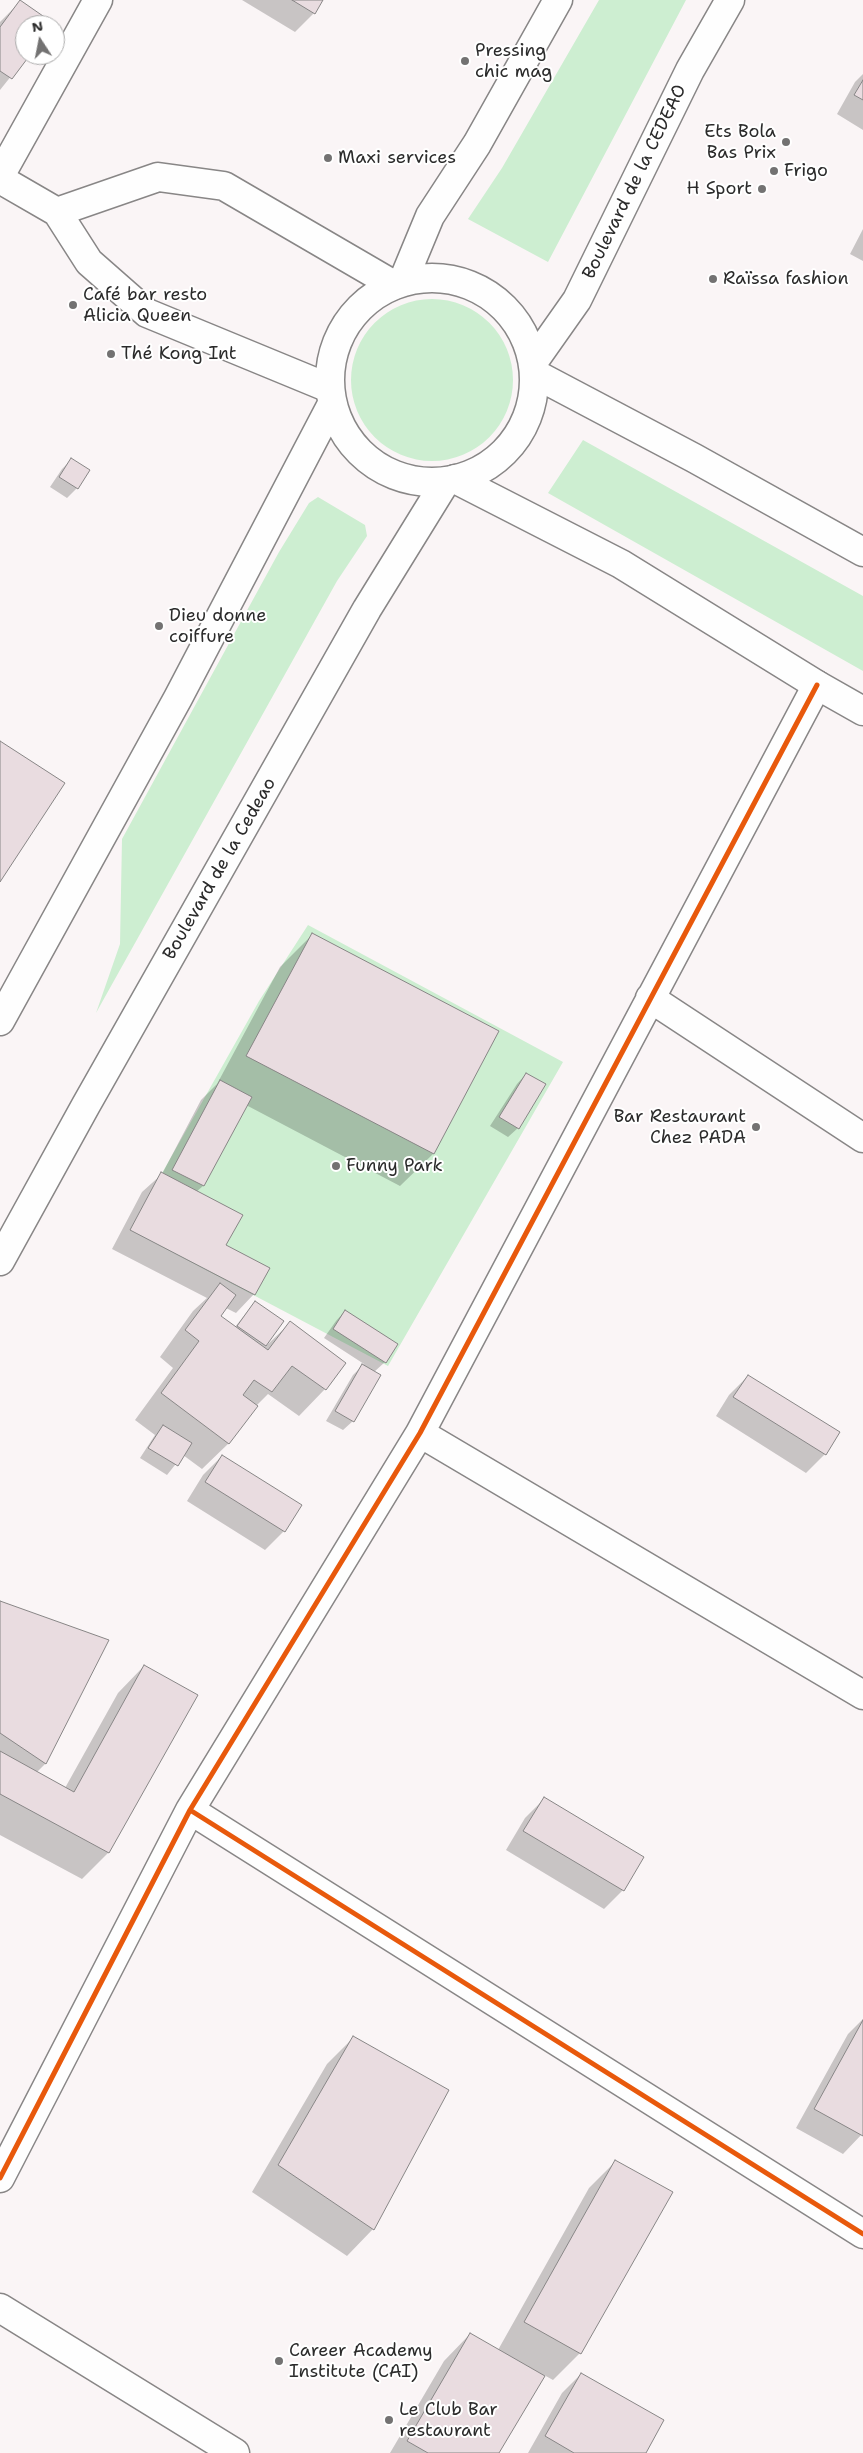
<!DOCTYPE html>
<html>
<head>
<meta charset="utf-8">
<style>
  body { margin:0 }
  #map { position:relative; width:863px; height:2453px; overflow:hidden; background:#faf5f6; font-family:"Shantell Sans",sans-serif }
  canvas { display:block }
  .north { position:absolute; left:15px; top:15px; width:50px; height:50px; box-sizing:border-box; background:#fff; border:1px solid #aaa; border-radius:50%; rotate:349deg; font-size:14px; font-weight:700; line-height:20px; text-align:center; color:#2b2b2b }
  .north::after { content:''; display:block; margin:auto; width:18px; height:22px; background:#737272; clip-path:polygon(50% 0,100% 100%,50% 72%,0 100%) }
</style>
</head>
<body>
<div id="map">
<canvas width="863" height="2453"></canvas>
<div class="north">N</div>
</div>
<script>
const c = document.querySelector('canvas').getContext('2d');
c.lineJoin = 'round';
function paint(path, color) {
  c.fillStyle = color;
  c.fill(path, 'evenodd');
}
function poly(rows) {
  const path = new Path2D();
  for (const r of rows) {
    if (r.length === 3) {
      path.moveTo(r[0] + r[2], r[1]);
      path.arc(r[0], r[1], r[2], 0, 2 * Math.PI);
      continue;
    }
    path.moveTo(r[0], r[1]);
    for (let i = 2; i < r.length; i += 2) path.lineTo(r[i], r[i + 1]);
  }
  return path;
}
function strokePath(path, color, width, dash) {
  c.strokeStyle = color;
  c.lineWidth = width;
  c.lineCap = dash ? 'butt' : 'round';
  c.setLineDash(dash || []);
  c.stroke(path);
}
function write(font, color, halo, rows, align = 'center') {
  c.font = font + ' "Shantell Sans",sans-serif';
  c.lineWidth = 4;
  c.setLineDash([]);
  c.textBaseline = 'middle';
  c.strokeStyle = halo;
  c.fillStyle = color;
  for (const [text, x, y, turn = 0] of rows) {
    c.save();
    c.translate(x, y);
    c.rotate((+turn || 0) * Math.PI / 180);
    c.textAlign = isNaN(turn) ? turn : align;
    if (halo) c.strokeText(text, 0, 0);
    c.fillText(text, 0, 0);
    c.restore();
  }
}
const green = poly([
  [599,0,686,0,548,262,468,219,502,168],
  [432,380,81],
  [583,440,863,596,863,671,548,493],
  [318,497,365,525,367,536,337,581,96,1013,120,944,122,839,279,552,309,503],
  [308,925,563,1062,388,1366,130,1230,259,1001]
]);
const shadow = poly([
  [242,0,322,0,314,13,295,32],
  [20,2,51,24,25,25,25,55,28,55,0,90,0,22],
  [863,74,863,130,837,114,855,82],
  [863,229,863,261,850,254],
  [71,460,77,488,67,498,50,487,62,469],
  [312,935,497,1032,433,1154,400,1186,246,1105,203,1186,196,1192,225,1246,254,1294,236,1313,226,1308,220,1317,235,1327,255,1302,267,1345,290,1323,345,1363,325,1389,299,1416,268,1394,256,1406,229,1443,202,1469,183,1455,167,1475,140,1458,155,1435,135,1420,173,1368,160,1357,193,1311,207,1298,112,1249,142,1192,162,1174,201,1100,217,1084,280,967],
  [526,1074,518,1128,508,1137,490,1126,517,1084],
  [345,1311,385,1362,374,1372,353,1421,343,1430,326,1421,353,1375,364,1364,324,1338,336,1321],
  [748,1376,825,1454,806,1473,716,1416,729,1395],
  [222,1456,300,1506,284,1531,265,1550,187,1501,203,1475],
  [0,1602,108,1640,45,1764,36,1773,65,1788,118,1693,144,1666,196,1695,108,1853,82,1879,0,1835],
  [544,1799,623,1890,604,1909,506,1850,525,1818],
  [863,2019,863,2133,843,2154,796,2128,848,2034],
  [353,2038,373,2229,347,2256,252,2192,327,2064],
  [615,2162,671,2192,580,2353,553,2380,544,2375,498,2453,390,2453,444,2361,470,2334,498,2350,589,2188],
  [581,2374,644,2453,528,2453,562,2393]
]);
const building = poly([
  [20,0,53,23,25,25,25,55,30,55,12,79,0,71,0,27,20,0],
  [292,0,323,0,315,14,292,0],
  [863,80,863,100,854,95,863,80],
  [71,458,90,470,78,489,59,477,71,458],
  [0,741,65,783,0,882,0,741],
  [312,933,499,1031,434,1154,246,1056,312,933],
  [526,1073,546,1084,519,1129,499,1117,526,1073],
  [220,1080,252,1097,204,1186,172,1170,220,1080],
  [161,1172,243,1215,226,1245,270,1268,255,1295,130,1230,161,1172],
  [220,1283,236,1295,221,1316,268,1350,290,1321,346,1363,326,1390,292,1366,272,1392,254,1380,243,1395,258,1406,229,1444,161,1393,199,1341,185,1330,220,1283],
  [255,1301,284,1321,266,1346,237,1326,255,1301],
  [345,1310,398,1344,386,1363,333,1329,345,1310],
  [362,1364,381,1375,354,1422,335,1411,362,1364],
  [748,1375,840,1432,826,1455,733,1397,748,1375],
  [163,1425,192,1443,178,1466,148,1448,163,1425],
  [222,1455,302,1505,285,1532,205,1482,222,1455],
  [0,1601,109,1640,46,1764,0,1733,0,1601],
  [144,1665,198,1695,109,1853,0,1794,0,1751,74,1792,144,1665],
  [544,1797,644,1857,624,1891,523,1831,544,1797],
  [863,2020,863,2136,814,2109,863,2020],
  [353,2036,449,2090,374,2230,278,2165,353,2036],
  [615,2160,673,2192,581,2354,524,2322,615,2160],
  [470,2333,545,2376,499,2453,428,2453,407,2441,470,2333],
  [581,2373,664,2420,646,2453,574,2453,545,2436,581,2373]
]);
const minor = poly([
  [0,176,98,0],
  [650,998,863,1138],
  [420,1433,863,1695],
  [190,1810,863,2234],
  [0,2178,190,1810,420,1433,817,685],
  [0,2308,235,2453]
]);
const tertiary = poly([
  [0,179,57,212,89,262,147,313,329,388],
  [57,212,158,177,224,186,394,285],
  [535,374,694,458,863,552],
  [455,479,621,564,817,685,863,711]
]);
const secondary = poly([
  [432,380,102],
  [403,281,430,216,477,144,558,0],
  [534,361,577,300,690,70,730,0],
  [0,1021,178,698,332,404],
  [0,1261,86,1105,367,609,446,481]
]);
const cycleway = poly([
  [190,1810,863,2234],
  [0,2178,190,1810,420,1433,817,685]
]);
const markers = [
  [465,61,5,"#737272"],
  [786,142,5,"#737272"],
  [328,158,5,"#737272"],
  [774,171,5,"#737272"],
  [762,189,5,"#737272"],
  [713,279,5,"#737272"],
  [73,305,5,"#737272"],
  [111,354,5,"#737272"],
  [159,626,5,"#737272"],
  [756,1127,5,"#737272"],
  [336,1166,5,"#737272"],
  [279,2361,5,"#737272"],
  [389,2420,5,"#737272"]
];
const poiNames = [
  ["Pressing",475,51],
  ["chic mag",475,72],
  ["Ets Bola",776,132,"right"],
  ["Bas Prix",776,153,"right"],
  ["Maxi services",338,158],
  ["Frigo",784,171],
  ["H Sport",752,189,"right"],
  ["Raïssa fashion",723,279],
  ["Café bar resto",83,295],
  ["Alicia Queen",83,316],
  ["Thé Kong Int",121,354],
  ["Dieu donne",169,616],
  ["coiffure",169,637],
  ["Bar Restaurant",746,1117,"right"],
  ["Chez PADA",746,1138,"right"],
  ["Funny Park",346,1166],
  ["Career Academy",289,2351],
  ["Institute (CAI)",289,2372],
  ["Le Club Bar",399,2410],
  ["restaurant",399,2431]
];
const streetNames = [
  ["Boulevard de la CEDEAO",635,182,-64],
  ["Boulevard de la Cedeao",220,869,-60]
];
paint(green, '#cdeed1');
paint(shadow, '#0003');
paint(building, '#e9dce0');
strokePath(building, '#888686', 1);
strokePath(minor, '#888686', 31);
strokePath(tertiary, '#888686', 31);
strokePath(secondary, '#888686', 31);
strokePath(minor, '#fefefe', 28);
strokePath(tertiary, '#fefefe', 28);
strokePath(secondary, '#fefefe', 28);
strokePath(cycleway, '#e8590c', 5);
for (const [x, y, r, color] of markers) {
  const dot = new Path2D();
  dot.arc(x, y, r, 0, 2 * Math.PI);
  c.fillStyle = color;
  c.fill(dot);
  strokePath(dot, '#fff', 2);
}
write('18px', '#2b2b2b', '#fff', poiNames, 'left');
write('18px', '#2b2b2b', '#fff', streetNames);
</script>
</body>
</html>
